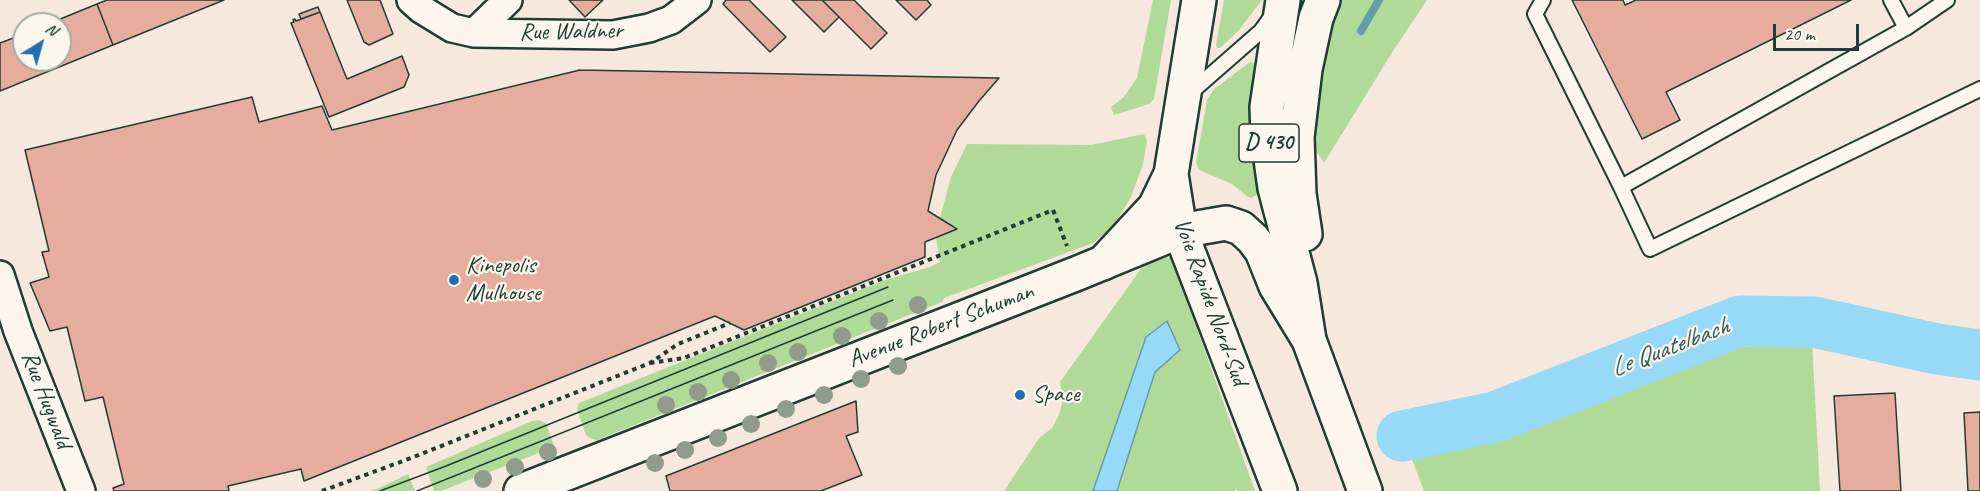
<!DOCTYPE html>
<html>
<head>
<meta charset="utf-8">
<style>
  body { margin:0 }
  #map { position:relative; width:1980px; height:491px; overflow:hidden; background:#f7e8dd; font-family:Caveat,sans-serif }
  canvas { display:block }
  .north { position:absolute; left:12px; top:12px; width:60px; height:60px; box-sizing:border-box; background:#fbf7ec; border:2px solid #a3ada2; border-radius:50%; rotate:37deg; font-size:16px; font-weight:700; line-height:24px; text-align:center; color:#1f3d34 }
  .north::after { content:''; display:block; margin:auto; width:21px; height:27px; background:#1f6fb2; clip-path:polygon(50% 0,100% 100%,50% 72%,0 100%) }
  .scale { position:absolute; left:1773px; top:24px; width:86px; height:27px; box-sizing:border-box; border:3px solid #1f3d34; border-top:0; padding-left:8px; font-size:18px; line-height:21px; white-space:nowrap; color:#1f3d34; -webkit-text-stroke:4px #fbf7ec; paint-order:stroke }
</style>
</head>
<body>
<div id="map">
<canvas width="1980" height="491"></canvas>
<div class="north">N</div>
<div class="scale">20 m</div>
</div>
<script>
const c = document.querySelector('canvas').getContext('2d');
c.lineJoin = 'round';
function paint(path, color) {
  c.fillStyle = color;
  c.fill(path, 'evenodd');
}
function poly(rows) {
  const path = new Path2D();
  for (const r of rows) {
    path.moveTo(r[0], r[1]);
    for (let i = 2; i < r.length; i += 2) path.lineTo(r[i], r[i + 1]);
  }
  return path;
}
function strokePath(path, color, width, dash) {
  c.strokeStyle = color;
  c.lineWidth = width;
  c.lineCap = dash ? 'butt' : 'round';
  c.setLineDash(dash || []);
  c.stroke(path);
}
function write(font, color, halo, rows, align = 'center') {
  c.font = font + ' Caveat,sans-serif';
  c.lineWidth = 4.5;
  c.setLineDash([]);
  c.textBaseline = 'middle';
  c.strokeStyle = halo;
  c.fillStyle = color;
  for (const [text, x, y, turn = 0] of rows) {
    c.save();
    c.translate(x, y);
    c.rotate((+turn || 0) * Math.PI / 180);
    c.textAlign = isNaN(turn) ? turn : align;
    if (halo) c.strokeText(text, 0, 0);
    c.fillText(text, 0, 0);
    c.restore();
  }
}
const green = poly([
  [1153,0,1171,0,1154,99,1149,104,1114,115,1111,107,1124,97,1137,78],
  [1224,0,1262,0,1239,30,1220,48,1217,48,1216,45],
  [1335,0,1427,0,1393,51,1324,163,1307,137],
  [1250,62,1254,63,1255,66,1253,101,1259,190,1258,194,1251,198,1248,197,1232,184,1199,170,1196,163,1207,100,1213,90],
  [1144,134,1147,141,1143,164,1131,197,1115,224,1093,243,944,298,942,302,597,440,592,439,586,435,577,409,579,403,885,280,930,267,940,262,936,237,957,228,940,218,951,177,967,144,1091,145],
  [1173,257,1187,301,1255,491,1238,491,1237,489,1234,491,1117,491,1155,371,1180,350,1146,337,1093,491,1004,491,1039,438,1052,428,1059,415,1063,399,1060,382,1148,259],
  [1812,341,1820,491,1424,491,1408,449,1505,430,1711,350],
  [538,420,546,423,555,449,551,457,545,460,541,452,441,491,434,491,426,467,532,421],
  [408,474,415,491,370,491,379,488]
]);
const water = poly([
  [1167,321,1180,350,1155,372,1117,491,1093,491,1146,337,1167,321]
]);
const stream = poly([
  [1361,31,1379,0]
]);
const river = poly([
  [1402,436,1495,417,1740,321,1814,322,1937,349,1980,355]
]);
const building = poly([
  [107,0,224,0,113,45,97,4,107,0],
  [347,0,380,0,393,34,369,45,364,42,347,0],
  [569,0,603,0,585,17,569,0],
  [726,0,749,0,786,37,770,52,723,4,726,0],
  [792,0,822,0,839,17,824,32,792,0],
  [822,0,854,0,887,33,871,49,822,0],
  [896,0,927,0,931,5,916,20,896,0],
  [1572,0,1623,0,1625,5,1636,0,1851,0,1666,92,1680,120,1642,139,1572,0],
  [97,4,113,45,0,91,0,43,24,34,24,60,60,60,60,24,48,24,97,4],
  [318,7,320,12,301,19,299,14,318,7],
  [320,12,347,79,402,56,409,75,404,87,329,117,291,23,294,22,293,20,295,19,296,21,320,12],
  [580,70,999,78,979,101,957,130,936,175,928,211,957,229,925,242,925,257,744,330,715,316,304,481,301,469,228,486,229,491,114,491,113,488,124,484,103,397,85,401,67,327,50,331,30,283,49,277,42,252,49,251,25,150,252,97,259,122,322,106,332,130,580,70],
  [1895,393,1901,491,1840,491,1834,396,1895,393],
  [856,401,858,432,846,436,862,475,821,491,670,491,666,476,856,401],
  [1980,412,1980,491,1968,491,1964,413,1980,412]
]);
const path = poly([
  [650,363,684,358,1053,210,1067,246],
  [322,491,411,458,650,363,678,344,730,323]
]);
const lane = poly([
  [1543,0,1535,14,1621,187],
  [1891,0,1906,28,1621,187,1650,249,1980,89],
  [1906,28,1947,0],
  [1189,94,1261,31,1271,17]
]);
const street = poly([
  [411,0,421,9,452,28,474,33,613,35,649,28,671,20,697,0],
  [474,33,508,0],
  [0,275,18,331,81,491]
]);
const primary = poly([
  [521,491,1078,273,1180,231,1226,223,1241,228,1253,239,1262,251,1276,286,1309,340]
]);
const highway = poly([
  [1199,0,1171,174,1180,231,1280,491],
  [1283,0,1267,107,1268,138,1275,188,1300,283,1309,340,1365,491],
  [1305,234,1299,194,1297,137,1305,69,1316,18,1323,0],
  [1103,263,1155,207,1171,174]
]);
const tram = poly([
  [380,491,446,466,888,287],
  [417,491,893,300]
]);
const trees = [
  [918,305],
  [879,321],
  [842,336],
  [798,352],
  [768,363],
  [898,366],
  [861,379],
  [731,380],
  [698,392],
  [824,395],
  [666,405],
  [786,409],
  [751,424],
  [718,438],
  [685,450],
  [548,452],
  [655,463],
  [515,467],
  [483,479]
];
const markers = [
  [454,280,6,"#1f6fb2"],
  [1020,395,6,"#1f6fb2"]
];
const shields = [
  [1269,143,60]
];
const shieldNames = [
  ["D 430",1269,143]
];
const streetNames = [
  ["Rue Waldner",571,32,-1],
  ["Voie Rapide Nord-Sud",1210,302,70],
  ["Avenue Robert Schuman",941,326,-21],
  ["Rue Hugwald",46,400,69]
];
const poiNames = [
  ["Kinepolis",466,266],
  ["Mulhouse",466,294],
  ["Space",1032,395]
];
const waterNames = [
  ["Le Quatelbach",1670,348,-21]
];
paint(green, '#afda98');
paint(water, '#96daf8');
strokePath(water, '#669baa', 1.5);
strokePath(stream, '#669baa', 8);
strokePath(river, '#96daf8', 51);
paint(building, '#e6ad9f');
strokePath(building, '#1f3d34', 1.5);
strokePath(lane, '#1f3d34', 18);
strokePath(street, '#1f3d34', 32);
strokePath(primary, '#1f3d34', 38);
strokePath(highway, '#1f3d34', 38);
strokePath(path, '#1f3d34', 4, [4.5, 4.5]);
strokePath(lane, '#fbf7ec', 14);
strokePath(street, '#fbf7ec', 27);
strokePath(primary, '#fbf7ec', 33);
strokePath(highway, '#fbf7ec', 33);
strokePath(tram, '#1f3d34', 1.5);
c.fillStyle = '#909b8b';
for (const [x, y] of trees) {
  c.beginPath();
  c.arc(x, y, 9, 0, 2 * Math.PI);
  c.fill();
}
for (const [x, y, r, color] of markers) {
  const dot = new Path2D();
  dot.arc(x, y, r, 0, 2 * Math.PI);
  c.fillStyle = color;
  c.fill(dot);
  strokePath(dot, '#fbf7ec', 2);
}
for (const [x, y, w] of shields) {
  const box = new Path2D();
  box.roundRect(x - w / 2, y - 19, w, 38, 4.5);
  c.fillStyle = '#fbf7ec';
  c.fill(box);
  strokePath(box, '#1f3d34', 1.5);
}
write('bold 22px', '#1f3d34', null, shieldNames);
write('24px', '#1f3d34', '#fbf7ec', streetNames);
write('24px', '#1f3d34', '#fbf7ec', poiNames, 'left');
write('italic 26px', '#375c5b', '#fbf7ec', waterNames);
</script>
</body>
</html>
